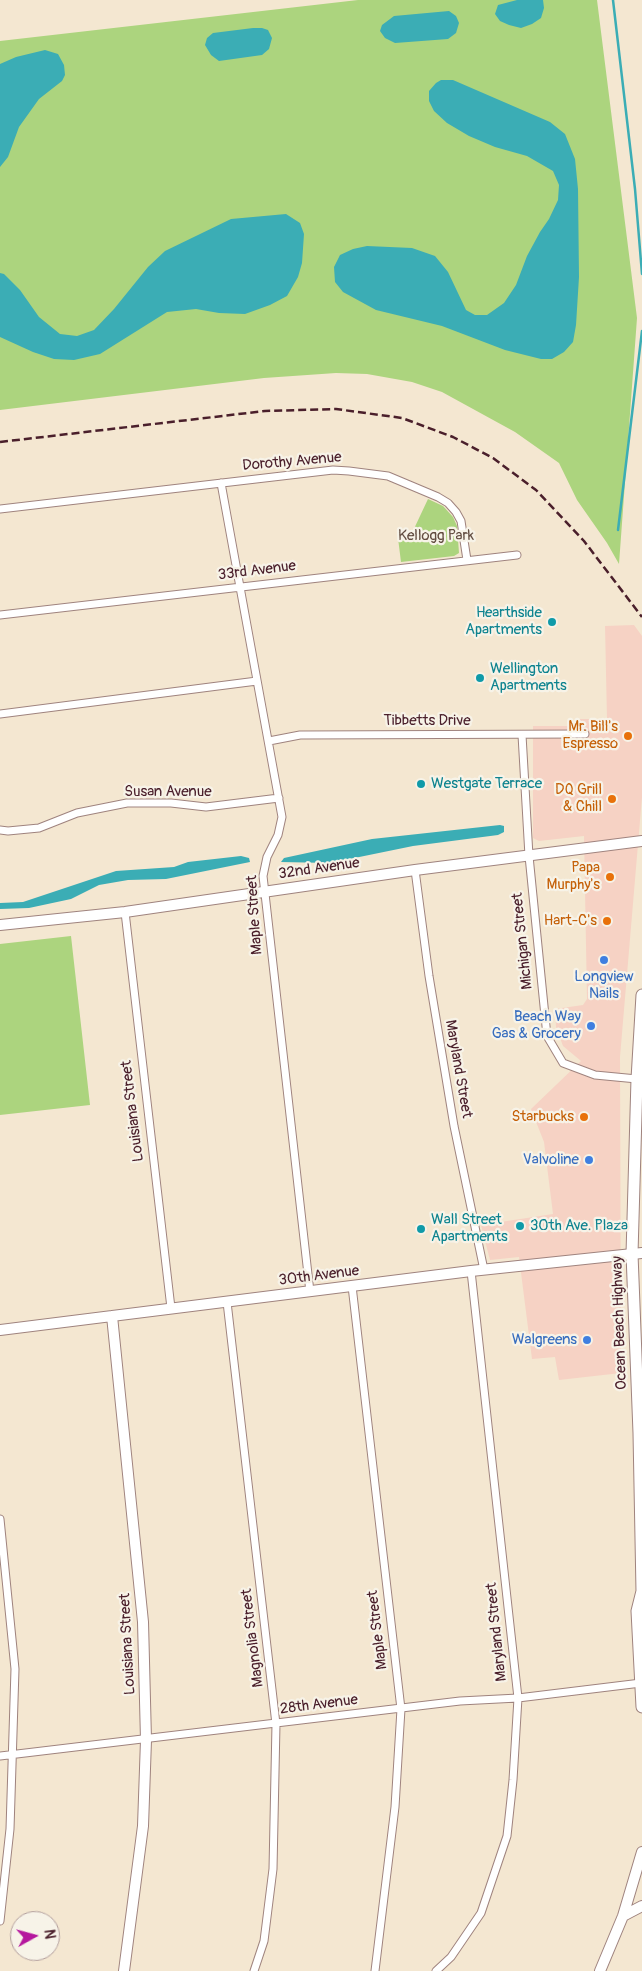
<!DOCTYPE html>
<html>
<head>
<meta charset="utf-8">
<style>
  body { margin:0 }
  #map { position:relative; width:642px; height:1971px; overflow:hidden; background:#f4e7d1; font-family:Pangolin,sans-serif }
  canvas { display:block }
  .north { position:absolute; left:10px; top:1911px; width:50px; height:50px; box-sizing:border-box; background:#f7f3e8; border:1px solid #b29e9c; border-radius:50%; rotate:83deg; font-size:14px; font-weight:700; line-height:20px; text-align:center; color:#4a1f2b }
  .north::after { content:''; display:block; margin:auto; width:18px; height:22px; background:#b5179e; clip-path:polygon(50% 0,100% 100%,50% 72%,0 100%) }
</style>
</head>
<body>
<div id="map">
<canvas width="642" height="1971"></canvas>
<div class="north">N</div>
</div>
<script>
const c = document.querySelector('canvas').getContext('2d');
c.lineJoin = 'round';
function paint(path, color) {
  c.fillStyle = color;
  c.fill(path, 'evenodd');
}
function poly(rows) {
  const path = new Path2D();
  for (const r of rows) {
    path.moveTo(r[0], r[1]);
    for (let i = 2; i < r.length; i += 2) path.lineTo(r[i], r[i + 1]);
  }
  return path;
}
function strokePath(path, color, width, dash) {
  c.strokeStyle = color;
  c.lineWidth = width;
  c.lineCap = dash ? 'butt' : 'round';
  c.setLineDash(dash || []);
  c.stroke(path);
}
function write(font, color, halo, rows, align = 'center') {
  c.font = font + ' Pangolin,sans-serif';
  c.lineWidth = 4.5;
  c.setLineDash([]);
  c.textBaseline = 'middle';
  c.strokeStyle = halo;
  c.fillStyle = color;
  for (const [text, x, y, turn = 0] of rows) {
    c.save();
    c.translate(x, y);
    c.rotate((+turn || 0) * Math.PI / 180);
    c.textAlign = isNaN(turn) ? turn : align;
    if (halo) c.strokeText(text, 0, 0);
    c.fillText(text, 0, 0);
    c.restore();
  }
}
const built = poly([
  [634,625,642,636,642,797,620,1057,621,1373,559,1380,555,1357,532,1359,519,1257,490,1260,481,1225,553,1214,544,1142,531,1109,581,1061,563,1046,556,1027,555,1009,583,1005,587,999,584,836,539,841,533,838,533,726,571,726,580,719,607,719,605,626]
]);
const green = poly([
  [358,0,597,0,637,318,619,564,607,543,577,500,559,463,515,432,442,392,412,382,367,374,336,373,264,378,0,410,0,41],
  [428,499,443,506,453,517,457,526,459,553,454,556,401,562,397,530,412,533],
  [71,936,90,1105,0,1115,0,944]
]);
const water = poly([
  [517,0,543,0,544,8,541,18,532,24,521,28,509,25,500,21,495,14,498,5],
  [449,11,456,16,459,23,456,33,448,39,395,43,385,38,380,31,382,25,394,16],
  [253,28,262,28,268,30,272,38,269,49,262,55,219,61,211,55,205,45,207,38,213,33],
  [45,50,58,54,64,65,65,75,62,81,39,99,19,127,8,157,0,167,0,64,16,57],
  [441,80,453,80,550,122,565,134,575,159,578,189,579,277,576,325,573,342,564,352,552,359,541,359,505,350,442,326,376,310,343,292,335,282,334,267,340,255,353,249,367,246,412,248,435,256,448,272,466,310,475,315,487,315,504,303,516,285,527,256,540,232,549,219,558,200,559,185,553,171,527,156,495,147,469,136,447,123,434,111,429,101,429,91,436,83],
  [286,214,300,223,304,234,302,263,298,277,287,296,270,305,245,314,219,313,196,309,167,312,100,354,74,360,54,359,33,352,0,337,0,273,4,274,20,290,39,317,60,334,77,336,94,330,114,309,148,267,165,251,231,219],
  [500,825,504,826,504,832,498,835,413,846,330,863,281,862,284,858,372,839],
  [241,856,249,858,250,862,166,879,128,880,99,885,71,899,29,908,0,909,0,903,23,902,116,871,174,867,188,862]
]);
const stream = poly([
  [613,0,635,189,642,274],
  [618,530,642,331]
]);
const street = poly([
  [221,483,282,817,278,835,267,857,263,876,310,1292],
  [0,509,333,470,349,471,388,476,438,497,448,503,456,512,461,521,467,560],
  [0,615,517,555],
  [0,714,257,681],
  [522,735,529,856,547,1036,563,1063,595,1075,637,1079],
  [269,741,300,735,585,734],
  [0,830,8,831,39,828,77,813,127,803,171,803,206,807,279,798],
  [415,870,429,976,454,1126,484,1270],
  [125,912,171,1308],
  [352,1286,401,1709,395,1807,375,1971],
  [227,1302,276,1724,273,1869,264,1941,254,1971],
  [0,1519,15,1669,10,1829,0,1921],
  [0,1756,460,1701,518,1698,641,1683],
  [436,1971,451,1957,481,1913,507,1836,513,1780,518,1698,471,1271]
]);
const secondary = poly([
  [0,925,125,912,415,870,642,841],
  [112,1316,143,1622,146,1740,143,1826,124,1971],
  [0,1330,471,1271,642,1253],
  [623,1916,642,1906],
  [600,1971,623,1916,642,1852]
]);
const primary = poly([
  [642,995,637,1079,632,1254,639,1433,642,1591,637,1611,642,1707]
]);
const rail = poly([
  [0,442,265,411,336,409,402,418,453,437,493,458,536,490,584,541,642,617]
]);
const markers = [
  [552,622,5,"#0f9aa8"],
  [480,678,5,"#0f9aa8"],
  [628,736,5,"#e8710a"],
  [421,784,5,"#0f9aa8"],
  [612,799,5,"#e8710a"],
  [610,877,5,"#e8710a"],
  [607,921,5,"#e8710a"],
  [604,960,5,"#3f7fe0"],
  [591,1026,5,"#3f7fe0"],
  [584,1117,5,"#e8710a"],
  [589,1160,5,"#3f7fe0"],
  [520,1226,5,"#0f9aa8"],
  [421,1229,5,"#0f9aa8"],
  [587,1340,5,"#3f7fe0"]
];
const streetNames = [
  ["Dorothy Avenue",292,462,-5],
  ["33rd Avenue",257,571,-7],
  ["Tibbetts Drive",427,721],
  ["Susan Avenue",168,792],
  ["32nd Avenue",319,869,-8],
  ["Maple Street",255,915,-94],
  ["Michigan Street",523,941,-96],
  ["Maryland Street",458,1069,80],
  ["Louisiana Street",133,1111,-97],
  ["30th Avenue",319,1276,-7],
  ["Ocean Beach Highway",620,1323,-92],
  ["Maple Street",378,1630,-97],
  ["Maryland Street",497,1632,-96],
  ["Magnolia Street",253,1638,-97],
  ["Louisiana Street",128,1644,-93],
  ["28th Avenue",319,1705,-7]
];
const parkNames = [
  ["Kellogg Park",436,536]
];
const cultureNames = [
  ["Hearthside",542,613,"right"],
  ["Apartments",542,630,"right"],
  ["Wellington",490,669],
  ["Apartments",490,686],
  ["Westgate Terrace",431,784],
  ["Wall Street",431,1220],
  ["Apartments",431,1237],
  ["30th Ave. Plaza",530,1226]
];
const foodNames = [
  ["Mr. Bill's",618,727],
  ["Espresso",618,744],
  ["DQ Grill",602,790],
  ["& Chill",602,807],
  ["Papa",600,868],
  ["Murphy's",600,885],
  ["Hart-C's",597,921],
  ["Starbucks",574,1117]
];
const shopNames = [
  ["Longview",604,977,"center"],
  ["Nails",604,994,"center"],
  ["Beach Way",581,1017],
  ["Gas & Grocery",581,1034],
  ["Valvoline",579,1160],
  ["Walgreens",577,1340]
];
paint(built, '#f6d2c4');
paint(green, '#acd47e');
paint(water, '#3badb5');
strokePath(stream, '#3badb5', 2.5);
strokePath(street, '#9f837e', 9);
strokePath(secondary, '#9f837e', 12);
strokePath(primary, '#9f837e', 13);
strokePath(street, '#fff', 7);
strokePath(secondary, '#fff', 10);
strokePath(primary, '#fff', 11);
strokePath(rail, '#4a1f2b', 2.5, [8, 4]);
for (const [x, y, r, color] of markers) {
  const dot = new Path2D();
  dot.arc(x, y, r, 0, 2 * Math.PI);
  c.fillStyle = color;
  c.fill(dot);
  strokePath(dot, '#f7f3e8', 2);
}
write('15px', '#4a1f2b', '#f7f3e8', streetNames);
write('15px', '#624c40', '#f7f3e8', parkNames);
write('15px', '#0d838f', '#f7f3e8', cultureNames, 'left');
write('15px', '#c56008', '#f7f3e8', foodNames, 'right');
write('15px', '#366cbe', '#f7f3e8', shopNames, 'right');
</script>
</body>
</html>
